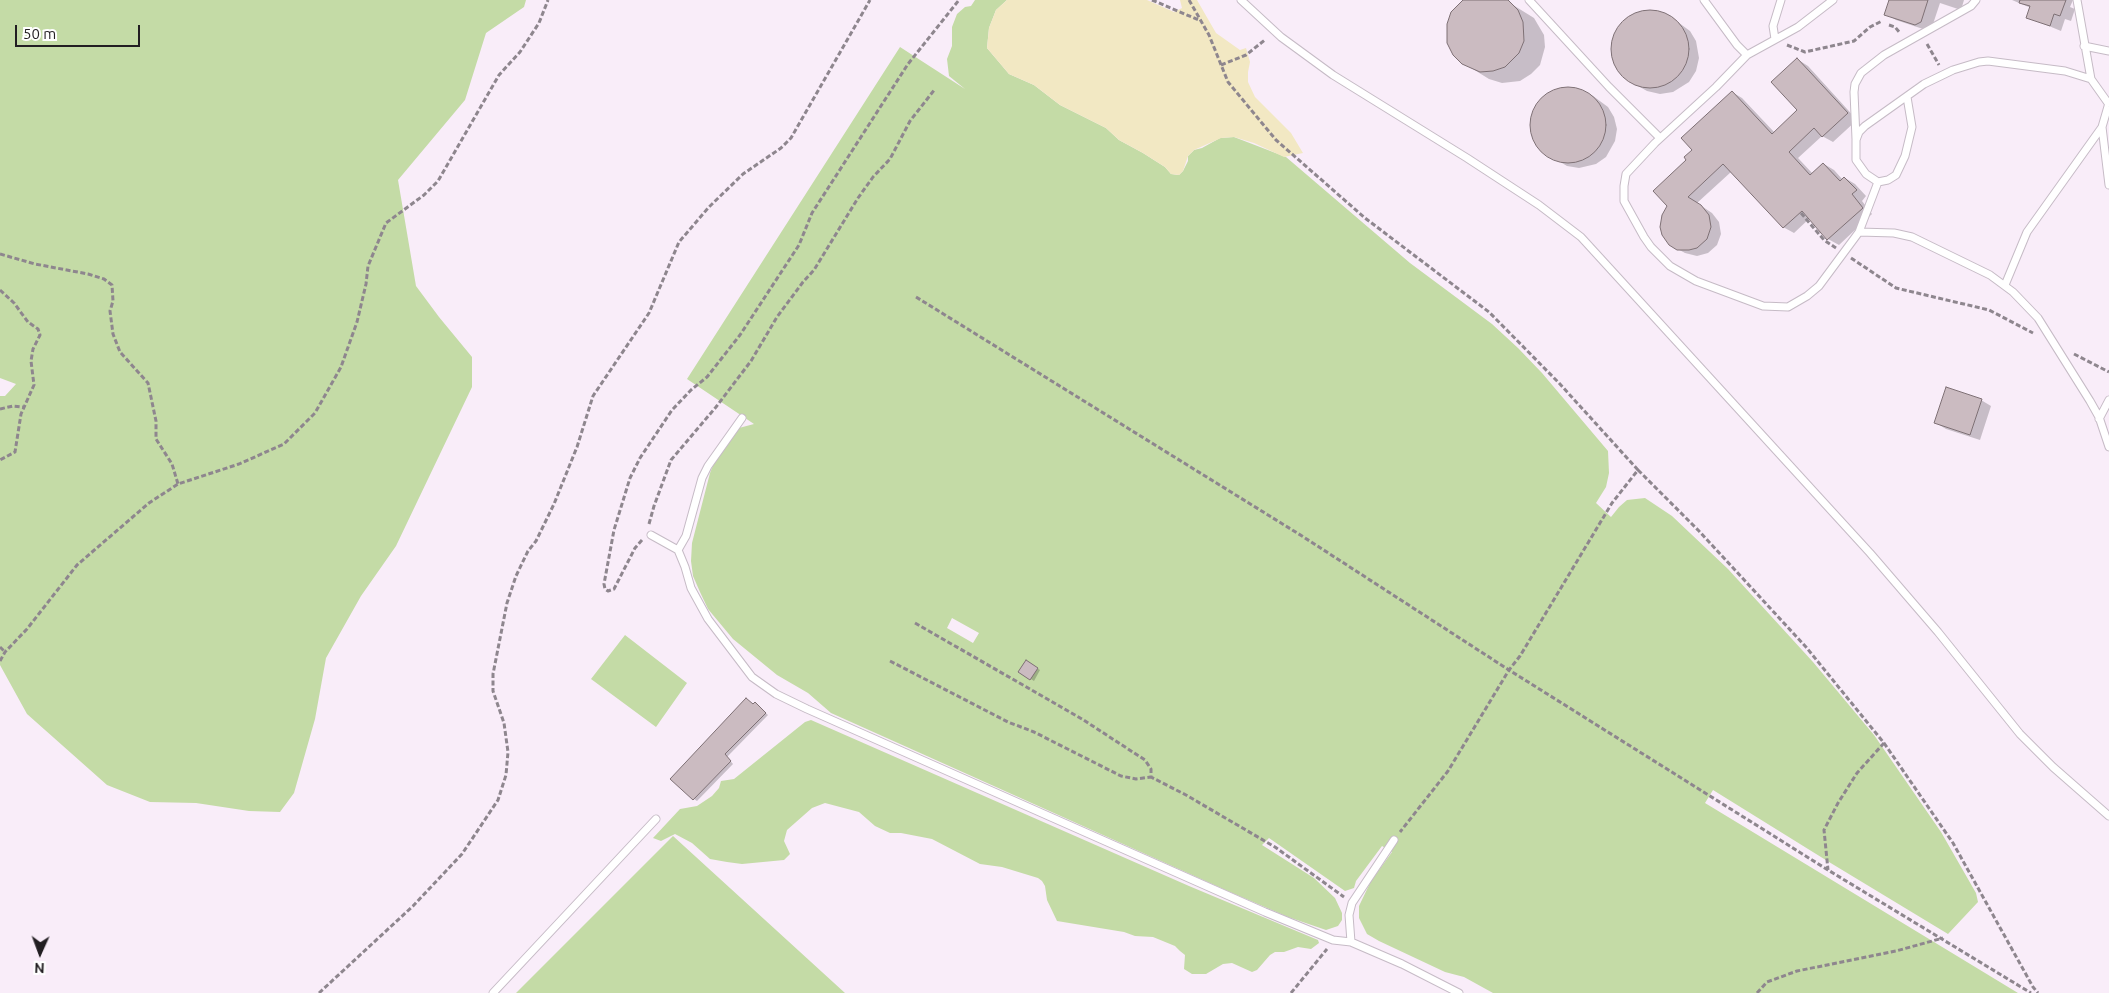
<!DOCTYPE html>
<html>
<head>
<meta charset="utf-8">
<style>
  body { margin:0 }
  #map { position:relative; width:2109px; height:993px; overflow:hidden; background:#f9edf9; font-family:Ubuntu,sans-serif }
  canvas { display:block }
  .north { position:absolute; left:15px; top:928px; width:50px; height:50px; -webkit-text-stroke:4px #fff; paint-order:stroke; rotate:182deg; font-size:14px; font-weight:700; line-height:20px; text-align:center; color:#221e22 }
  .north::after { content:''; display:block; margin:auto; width:18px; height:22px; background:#221e22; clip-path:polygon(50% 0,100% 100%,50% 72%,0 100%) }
  .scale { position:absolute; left:15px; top:25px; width:125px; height:22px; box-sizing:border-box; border:2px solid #221e22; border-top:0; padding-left:6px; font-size:15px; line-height:18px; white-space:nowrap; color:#221e22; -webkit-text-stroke:4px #fff; paint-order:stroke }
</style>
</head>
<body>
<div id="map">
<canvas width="2109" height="993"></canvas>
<div class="north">N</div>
<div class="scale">50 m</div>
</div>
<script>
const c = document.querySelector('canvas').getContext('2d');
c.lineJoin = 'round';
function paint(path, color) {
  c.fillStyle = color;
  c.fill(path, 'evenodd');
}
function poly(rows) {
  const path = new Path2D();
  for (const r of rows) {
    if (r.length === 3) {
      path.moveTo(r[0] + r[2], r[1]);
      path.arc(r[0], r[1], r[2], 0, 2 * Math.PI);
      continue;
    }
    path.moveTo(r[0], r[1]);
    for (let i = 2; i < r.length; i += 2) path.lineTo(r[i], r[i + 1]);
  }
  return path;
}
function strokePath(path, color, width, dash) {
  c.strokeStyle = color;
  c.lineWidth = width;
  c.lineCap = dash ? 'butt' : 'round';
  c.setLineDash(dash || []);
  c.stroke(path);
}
const green = poly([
  [0,0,526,0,524,7,486,33,465,100,398,180,416,286,439,317,472,357,472,387,396,546,361,596,326,658,315,719,294,793,280,812,249,811,196,803,150,802,107,785,27,714,0,665,0,396,5,396,16,384,0,378],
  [975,0,1007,0,996,10,989,28,987,48,1009,74,1034,85,1060,105,1106,128,1119,140,1143,153,1165,167,1171,174,1179,175,1183,171,1188,161,1188,156,1194,150,1202,148,1220,138,1234,137,1286,157,1410,263,1492,324,1518,348,1542,373,1608,451,1609,473,1606,487,1596,503,1611,517,1619,507,1627,500,1645,498,1672,516,1728,569,1813,662,1874,735,1941,832,1976,893,1978,902,1948,934,1829,862,1713,790,1705,803,2018,993,1493,993,1464,977,1445,972,1379,941,1367,934,1359,918,1359,906,1371,881,1392,852,1382,846,1356,881,1354,888,1345,891,1269,838,1262,845,1314,878,1335,898,1342,913,1342,920,1338,926,1326,930,1288,917,1230,892,831,713,808,693,777,675,733,639,708,609,700,592,693,576,691,561,692,543,710,473,714,463,739,428,754,424,687,379,900,47,965,89,949,76,947,59,952,46,952,27,957,14,965,7,971,6],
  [952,618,979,633,973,643,947,628],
  [625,635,687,683,656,727,591,679],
  [811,720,1189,886,1318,940,1319,943,1311,949,1298,947,1284,952,1275,952,1270,955,1257,970,1252,972,1232,963,1223,964,1206,974,1192,974,1184,969,1185,955,1180,951,1175,946,1153,937,1135,936,1124,932,1057,921,1047,900,1045,886,1042,881,1038,878,1002,867,980,864,932,839,901,833,890,833,875,826,859,812,825,803,812,808,787,830,784,841,790,854,784,860,742,864,727,862,710,859,692,843,675,834,661,841,653,838,680,809,697,806,712,796,719,788,721,781,734,779,805,722],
  [673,836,845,993,516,993]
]);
const sand = poly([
  [1007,0,1147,0,1174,12,1182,8,1180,0,1197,0,1216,33,1240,50,1246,48,1250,62,1248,72,1248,82,1255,97,1291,133,1303,153,1284,157,1254,143,1234,137,1221,138,1194,150,1188,156,1183,171,1179,175,1171,174,1165,167,1143,153,1119,140,1106,128,1060,105,1034,85,1009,74,987,48,989,28,996,10]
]);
const shadow = poly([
  [1467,0,1505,0,1534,18,1544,35,1545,47,1540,65,1531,74,1520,81,1502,83,1489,79,1468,66,1448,43,1447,30,1453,13],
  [1891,0,1964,0,1961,10,1940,3,1932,27,1926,30,1896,20,1886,14],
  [2012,0,2073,0,2070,7,2075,9,2071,21,2065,19,2061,31,2027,17,2031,8],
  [1651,11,1663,14,1675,20,1690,31,1696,41,1699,58,1696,71,1689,82,1673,92,1660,94,1647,91,1624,78,1616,68,1612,55,1614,37,1619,26,1634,15],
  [1797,59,1808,66,1857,120,1833,142,1822,136,1798,158,1813,174,1824,164,1834,170,1843,180,1845,178,1855,184,1866,196,1862,201,1872,214,1839,245,1828,239,1810,218,1794,233,1783,227,1731,172,1697,203,1712,213,1719,222,1721,234,1717,245,1708,253,1697,256,1685,253,1674,247,1688,160,1694,150,1732,92,1742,98,1775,133,1799,110],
  [1569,88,1581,90,1593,96,1608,107,1614,117,1617,129,1615,141,1606,157,1596,164,1579,168,1567,166,1545,153,1537,144,1531,127,1532,115,1542,99,1551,92],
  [1981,400,1991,406,1980,440,1946,429,1936,423],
  [1026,662,1040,670,1034,681,1020,672],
  [753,705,758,706,768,715,727,757,733,764,697,801,694,799,672,779]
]);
const building = poly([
  [1463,0,1508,0,1518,10,1523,22,1524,41,1519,53,1505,67,1493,71,1480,72,1462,64,1453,55,1447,43,1447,24,1451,12,1463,0],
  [1889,0,1928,0,1921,22,1915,25,1884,15,1889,0],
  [2020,0,2066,0,2060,16,2054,14,2050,26,2026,18,2030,6,2019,3,2020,0],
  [1650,49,39],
  [1797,58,1848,113,1822,137,1814,128,1789,152,1810,175,1823,163,1840,181,1844,177,1857,190,1852,194,1863,208,1827,240,1802,211,1783,228,1723,164,1688,197,1701,205,1709,215,1711,227,1707,239,1697,248,1689,250,1677,250,1669,245,1662,235,1660,227,1662,215,1667,206,1653,191,1686,160,1684,157,1692,150,1681,138,1732,91,1772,134,1797,110,1771,82,1797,58],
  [1568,125,38],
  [1946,387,1982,399,1970,435,1934,423,1946,387],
  [1026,660,1038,668,1030,680,1018,672,1026,660],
  [746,698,753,704,755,702,766,713,725,754,731,761,693,800,670,779,746,698]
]);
const path = poly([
  [1152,0,1201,21],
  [1189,0,1209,35,1228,82,1276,140,1365,218,1489,312,1559,383,1638,470,1612,503,1520,656,1509,670,1828,870,2031,993],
  [1889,25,1895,27,1900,33],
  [1927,44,1939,65],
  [1787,45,1805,52,1854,41,1870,27,1882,21],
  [1221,65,1246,55,1266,39],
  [1801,213,1824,240,1836,248],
  [0,254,35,264,88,274,104,279,112,285,113,301,110,311,113,334,120,352,148,383,156,421,156,439,172,464,178,484],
  [1851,258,1896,288,1989,310,2033,333],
  [0,290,14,303,28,322,38,329,40,335,33,349,31,361,34,385,21,414,15,452,0,460],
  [916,297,1302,536,1509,670,1448,771,1400,832],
  [2074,354,2109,372],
  [0,409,13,406,23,407],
  [1638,470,1699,531,1806,647,1884,743,1857,773,1838,803,1824,830,1828,870],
  [649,524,654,506,671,460,716,407,751,361,777,317,803,282,814,270,858,198,873,177,890,159,910,121,935,89],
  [642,540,635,548,614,589,608,591,605,589,604,584,614,530,630,478,640,458,672,410,691,390,707,377,740,335,799,245,812,213,908,64,959,0],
  [915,623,1082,719,1145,760,1151,769,1151,777,1186,795,1275,847,1344,897],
  [0,647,5,652],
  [0,661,5,652,27,629,77,565,149,503,178,484,239,464,284,444,315,413,341,367,357,322,366,284,368,266,386,223,424,195,438,181,499,75,520,52,539,23,548,0],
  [890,661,1008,722,1034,732,1121,776,1136,779,1151,777],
  [1884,743,1953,843,2033,987,2038,993],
  [319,993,413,906,462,854,498,800,506,775,508,752,504,723,493,691,493,674,507,603,516,576,528,551,536,541,554,504,577,447,593,396,649,313,679,242,709,207,743,174,781,148,791,138,870,0],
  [1291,993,1327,949],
  [1757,993,1767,982,1797,971,1896,951,1943,938]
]);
const lane = poly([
  [1241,0,1281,37,1333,75,1467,158,1539,205,1581,237,1870,553,1938,632,2020,734,2053,767,2109,816],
  [1529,0,1609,87,1660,138],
  [1704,0,1737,45,1747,55,1716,87,1655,143,1626,174,1624,186,1624,201,1644,237,1651,247,1670,266,1696,281,1763,306,1788,307,1807,296,1819,286,1859,232,1878,182],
  [2077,0,2091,79],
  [1775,39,1773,26,1781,0],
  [2084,46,2109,51],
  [1747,55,1798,27,1833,0],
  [1907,97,1912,127,1905,156,1896,175,1888,180,1878,182,1866,174,1856,160,1856,140,1859,132,1865,126,1924,84,1953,70,1979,62,1988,61,2065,71,2091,79,2108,103],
  [2109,103,2102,127,2109,185],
  [1856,139,1854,92,1855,84,1861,73,1884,55,1971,6,1976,0],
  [1859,232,1894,233,1912,237,1990,275,2013,292,2038,318,2090,401,2099,417,2109,447],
  [2005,285,2027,232,2102,127],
  [742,418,708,466,702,478,686,536,678,550,685,567,691,588,708,619,752,677,776,694,807,709,1265,912,1333,940,1351,942,1402,964,1459,993],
  [2099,419,2109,400],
  [651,535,678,550],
  [1351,942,1349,915,1352,903,1394,840],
  [493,993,656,819]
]);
paint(green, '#c4dba6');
paint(sand, '#f2e8c3');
paint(shadow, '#0003');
paint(building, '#cbbbc1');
strokePath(building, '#7e7075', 1);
strokePath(lane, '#c6bbc6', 9);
strokePath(path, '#8e868e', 3, [5, 2.5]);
strokePath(lane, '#fff', 7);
</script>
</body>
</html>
